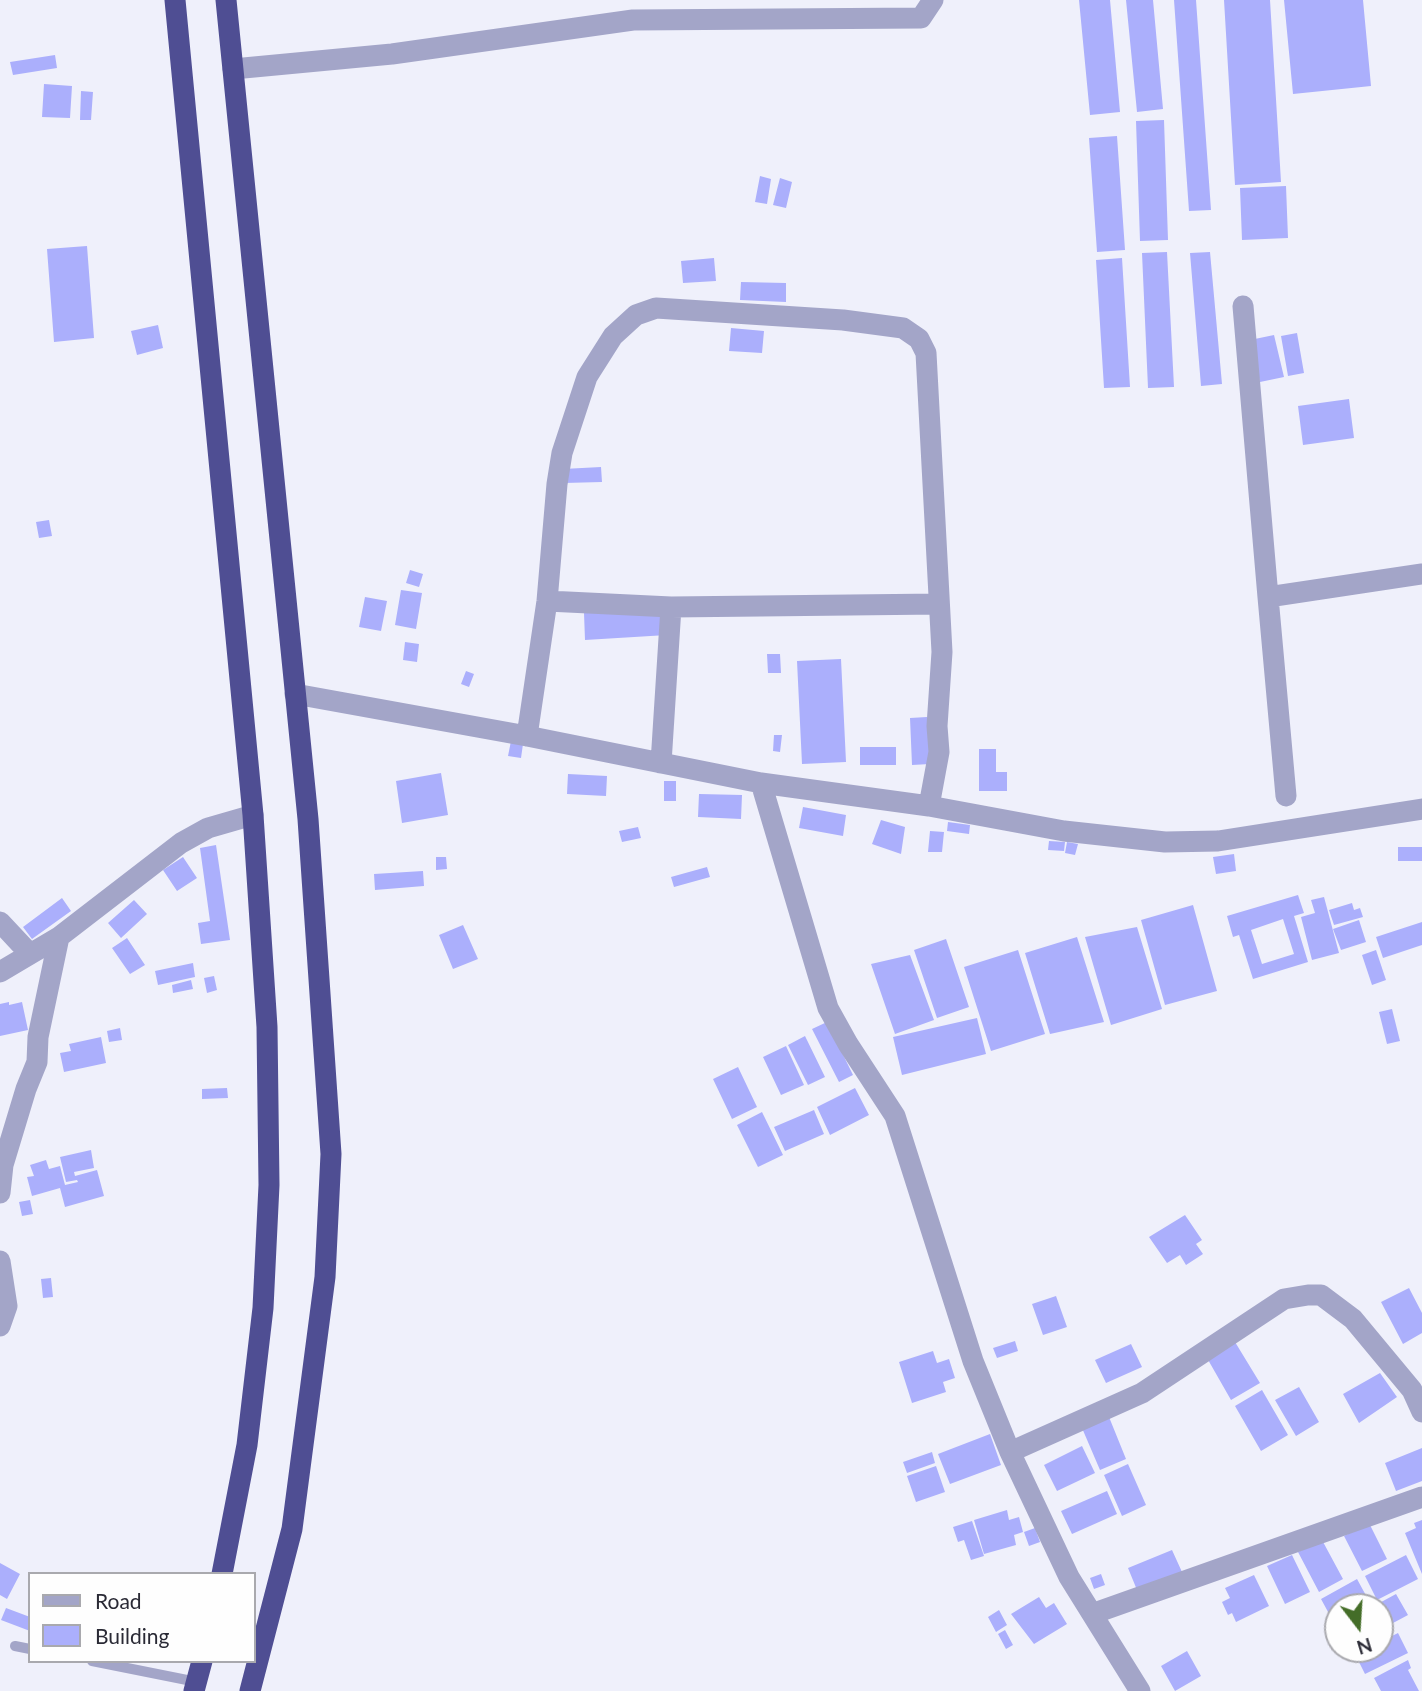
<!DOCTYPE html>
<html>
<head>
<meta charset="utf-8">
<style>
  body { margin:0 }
  #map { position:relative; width:1422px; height:1691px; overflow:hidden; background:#eff0fb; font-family:Lato,sans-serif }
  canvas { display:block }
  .legend { position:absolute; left:28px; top:1572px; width:228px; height:91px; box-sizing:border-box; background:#fefefe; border:2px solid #a9a9ae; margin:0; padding:9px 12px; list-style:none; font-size:21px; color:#2a2a35 }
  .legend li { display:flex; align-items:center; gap:14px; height:35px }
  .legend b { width:35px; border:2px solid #a9a9ae }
  .north { position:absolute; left:1324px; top:1593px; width:70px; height:70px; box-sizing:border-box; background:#fefefe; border:2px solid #a9a9ae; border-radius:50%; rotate:163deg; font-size:19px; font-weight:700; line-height:28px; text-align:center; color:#2a2a35 }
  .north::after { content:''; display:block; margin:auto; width:24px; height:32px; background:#446d28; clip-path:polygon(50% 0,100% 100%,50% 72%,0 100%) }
</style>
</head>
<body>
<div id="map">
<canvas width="1422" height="1691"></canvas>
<ul class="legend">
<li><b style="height:9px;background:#a3a5c8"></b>Road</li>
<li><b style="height:19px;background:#abaffc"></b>Building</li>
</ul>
<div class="north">N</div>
</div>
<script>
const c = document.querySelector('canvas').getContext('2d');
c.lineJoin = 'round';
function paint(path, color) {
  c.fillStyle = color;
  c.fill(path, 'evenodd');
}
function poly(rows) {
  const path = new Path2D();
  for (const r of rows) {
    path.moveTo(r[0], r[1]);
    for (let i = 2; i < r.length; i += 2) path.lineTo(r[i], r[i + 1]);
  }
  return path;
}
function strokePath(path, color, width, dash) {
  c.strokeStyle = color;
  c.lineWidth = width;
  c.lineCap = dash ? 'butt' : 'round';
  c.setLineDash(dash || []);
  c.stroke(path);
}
const building = poly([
  [1079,0,1110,0,1120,112,1090,115],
  [1126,0,1153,0,1163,109,1137,112],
  [1174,0,1196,0,1211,210,1189,211],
  [1224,0,1270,0,1281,182,1235,185],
  [1284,0,1363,0,1371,86,1293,94],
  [55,55,57,68,13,75,10,62],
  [44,84,72,86,70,118,42,117],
  [81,91,93,92,91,120,80,120],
  [1164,120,1168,240,1140,241,1136,121],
  [1117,136,1125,250,1097,252,1089,138],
  [760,176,771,179,767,204,755,202],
  [780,178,792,182,786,208,773,205],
  [1286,186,1288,238,1242,240,1240,188],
  [87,246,94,338,54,342,47,249],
  [1167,252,1174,387,1148,388,1142,253],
  [1210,252,1222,384,1201,386,1190,253],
  [714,258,716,281,683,283,681,261],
  [1122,258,1130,387,1104,388,1096,260],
  [741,282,786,283,786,302,740,300],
  [158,325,163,348,137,355,131,331],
  [731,328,764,331,762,353,729,351],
  [1297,333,1304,373,1288,376,1281,336],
  [1274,335,1284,377,1260,382,1250,340],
  [1349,399,1354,438,1303,445,1298,406],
  [601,467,602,482,564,483,563,469],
  [49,520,52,536,39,538,36,522],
  [410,570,423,574,419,587,406,583],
  [401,590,422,593,416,629,395,625],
  [365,597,387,601,381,631,359,627],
  [665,609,667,635,585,640,584,613],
  [405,642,419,644,417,662,403,660],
  [767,654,780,654,781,673,768,673],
  [841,659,846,762,802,764,797,661],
  [466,671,474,674,469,687,461,684],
  [927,717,930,764,912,765,910,718],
  [774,735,782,735,780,752,773,751],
  [511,741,523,744,521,758,508,756],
  [860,747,896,747,896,765,860,765],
  [979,749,996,749,996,772,1007,772,1007,791,979,791],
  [441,773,448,815,402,823,396,781],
  [568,774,607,776,606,796,567,794],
  [664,781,676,781,676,801,664,801],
  [699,794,742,795,741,819,698,817],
  [803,807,846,815,843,836,799,828],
  [881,820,905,827,901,854,872,844],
  [948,822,970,825,969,834,947,831],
  [638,827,641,838,622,842,619,831],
  [930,831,944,832,942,852,928,852],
  [1049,841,1065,842,1064,851,1048,850],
  [1067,842,1078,844,1075,855,1065,853],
  [216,845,230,940,201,944,198,923,210,921,200,848],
  [1398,847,1422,847,1422,861,1398,861],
  [1234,854,1236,871,1216,874,1213,857],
  [183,857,197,878,177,891,163,870],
  [436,857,446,857,447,869,436,870],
  [707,867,710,877,674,887,671,877],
  [423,871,424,886,375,890,374,874],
  [1298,895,1304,913,1294,916,1308,962,1253,979,1239,935,1233,937,1227,916],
  [1283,919,1294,954,1262,964,1251,930],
  [1324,897,1339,953,1312,960,1301,917,1315,913,1311,900],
  [62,898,71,911,32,939,23,927],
  [134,900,147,914,121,938,108,923],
  [1352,903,1354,910,1360,908,1363,917,1334,925,1329,910],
  [1193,905,1217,991,1165,1005,1141,920],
  [1359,920,1366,942,1341,950,1333,929],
  [1422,922,1422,945,1383,958,1376,937],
  [463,925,478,959,453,969,439,935],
  [1137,927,1162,1009,1111,1025,1085,937],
  [1077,937,1104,1022,1050,1034,1025,953],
  [127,938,145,965,130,974,112,948],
  [946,939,969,1007,937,1018,914,950],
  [1018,950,1045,1034,991,1051,964,967],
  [1376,950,1386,980,1372,985,1362,955],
  [910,955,934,1020,895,1034,871,964],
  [193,963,195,977,158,985,155,971],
  [214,976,217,990,207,993,204,978],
  [191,980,193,989,173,993,172,985],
  [9,1002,9,1005,22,1002,28,1030,0,1036,0,1004],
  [1392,1009,1400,1041,1387,1044,1379,1012],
  [977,1018,986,1054,902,1075,893,1037],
  [827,1022,853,1075,839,1082,812,1029],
  [120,1028,122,1040,109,1042,107,1031],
  [805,1036,825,1077,808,1085,788,1045],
  [101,1037,106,1063,64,1072,60,1053,71,1051,69,1044],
  [786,1046,804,1085,781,1095,763,1057],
  [738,1067,757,1107,732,1119,713,1079],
  [227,1088,228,1098,202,1099,202,1089],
  [855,1088,869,1115,830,1135,817,1107],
  [814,1110,824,1134,785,1151,774,1127],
  [762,1112,783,1155,758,1167,737,1125],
  [91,1150,94,1168,74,1172,75,1176,97,1170,104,1196,65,1207,60,1188,32,1196,27,1177,34,1176,30,1165,46,1160,49,1169,60,1166,65,1185,78,1182,77,1180,66,1182,60,1157],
  [30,1200,33,1214,22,1216,19,1202],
  [1185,1215,1202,1240,1196,1244,1203,1254,1186,1265,1180,1255,1167,1263,1149,1237],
  [51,1278,53,1297,43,1298,41,1279],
  [1409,1288,1422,1313,1422,1333,1403,1344,1381,1302],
  [1056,1296,1067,1327,1043,1335,1032,1304],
  [1015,1341,1018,1351,997,1358,993,1348],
  [1235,1342,1260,1383,1231,1400,1207,1358],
  [1131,1344,1142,1367,1106,1383,1095,1360],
  [933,1351,937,1363,949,1359,955,1378,943,1382,946,1392,912,1403,899,1362],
  [1380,1373,1397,1397,1359,1423,1343,1394],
  [1299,1387,1319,1422,1296,1436,1275,1400],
  [1262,1390,1288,1435,1261,1451,1235,1406],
  [1109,1417,1126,1459,1100,1470,1082,1428],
  [990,1434,1001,1465,950,1484,938,1454],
  [1082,1446,1095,1473,1057,1491,1044,1465],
  [1422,1448,1422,1481,1396,1491,1385,1463],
  [932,1452,935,1463,907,1473,903,1462],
  [1128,1464,1146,1505,1122,1516,1104,1475],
  [936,1466,945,1492,916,1502,907,1476],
  [1107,1491,1117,1514,1072,1534,1061,1511],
  [1007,1510,1009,1520,1019,1517,1023,1532,1014,1535,1016,1545,984,1554,974,1520],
  [1422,1520,1422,1574,1405,1533,1416,1528,1414,1523],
  [972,1521,984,1556,971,1560,964,1540,958,1542,953,1527],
  [1369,1523,1387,1559,1362,1571,1344,1536],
  [1035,1528,1040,1542,1029,1546,1024,1532],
  [1322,1540,1343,1579,1319,1592,1298,1552],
  [1172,1550,1182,1572,1137,1590,1128,1568],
  [1292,1555,1310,1592,1285,1604,1267,1566],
  [1406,1555,1418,1579,1377,1600,1365,1576],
  [0,1563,20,1574,7,1599,0,1595],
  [1101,1574,1105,1585,1094,1589,1090,1578],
  [1254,1575,1269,1606,1236,1622,1232,1613,1228,1615,1222,1602,1230,1598,1225,1588],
  [1357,1579,1369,1601,1359,1607,1338,1607,1338,1618,1333,1621,1321,1599],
  [1396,1594,1408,1615,1380,1630,1380,1607,1372,1607],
  [1039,1597,1046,1608,1054,1603,1067,1624,1034,1644,1011,1614],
  [6,1608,30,1617,30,1631,1,1620],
  [999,1610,1007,1625,996,1632,988,1617],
  [1005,1630,1013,1645,1006,1649,998,1634],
  [1398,1633,1408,1653,1365,1674,1355,1654,1365,1649,1380,1649,1380,1642],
  [1187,1651,1201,1676,1175,1691,1161,1666],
  [1408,1660,1411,1668,1408,1670,1419,1691,1381,1691,1374,1678]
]);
const lane = poly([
  [15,1646,30,1649],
  [92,1661,197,1682]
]);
const street = poly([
  [233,69,392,54,633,20,921,18,933,0],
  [1243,306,1268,597],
  [547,601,671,607,939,604],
  [295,694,527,736,761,783,929,806,1064,831,1165,842,1218,841,1422,809],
  [527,736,547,601,557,484,562,453,587,377,613,336,636,315,656,308,843,320,903,328,919,339,926,353,942,652,937,726,939,752,929,806],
  [661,763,671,607],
  [761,783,828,1008,848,1044,895,1116,973,1361,1010,1452,1069,1577,1140,1691],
  [1286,796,1268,597,1422,574],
  [0,922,30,954],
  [0,972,59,937,181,843,208,828,253,815],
  [0,1193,3,1165,26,1089,37,1062,38,1037,59,937],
  [0,1261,7,1306,0,1326],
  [1010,1452,1142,1393,1284,1299,1308,1295,1321,1295,1353,1319,1412,1390,1422,1412],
  [1092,1614,1422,1497]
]);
const highway = poly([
  [175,0,253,815,267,1027,269,1185,263,1308,247,1445,222,1574],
  [226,0,308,819,331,1154,325,1277,292,1529,250,1691],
  [194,1691,202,1661]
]);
paint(building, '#abaffc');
strokePath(lane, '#a3a5c8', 10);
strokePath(street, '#a3a5c8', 21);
strokePath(highway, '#4f4e93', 21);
</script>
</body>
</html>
